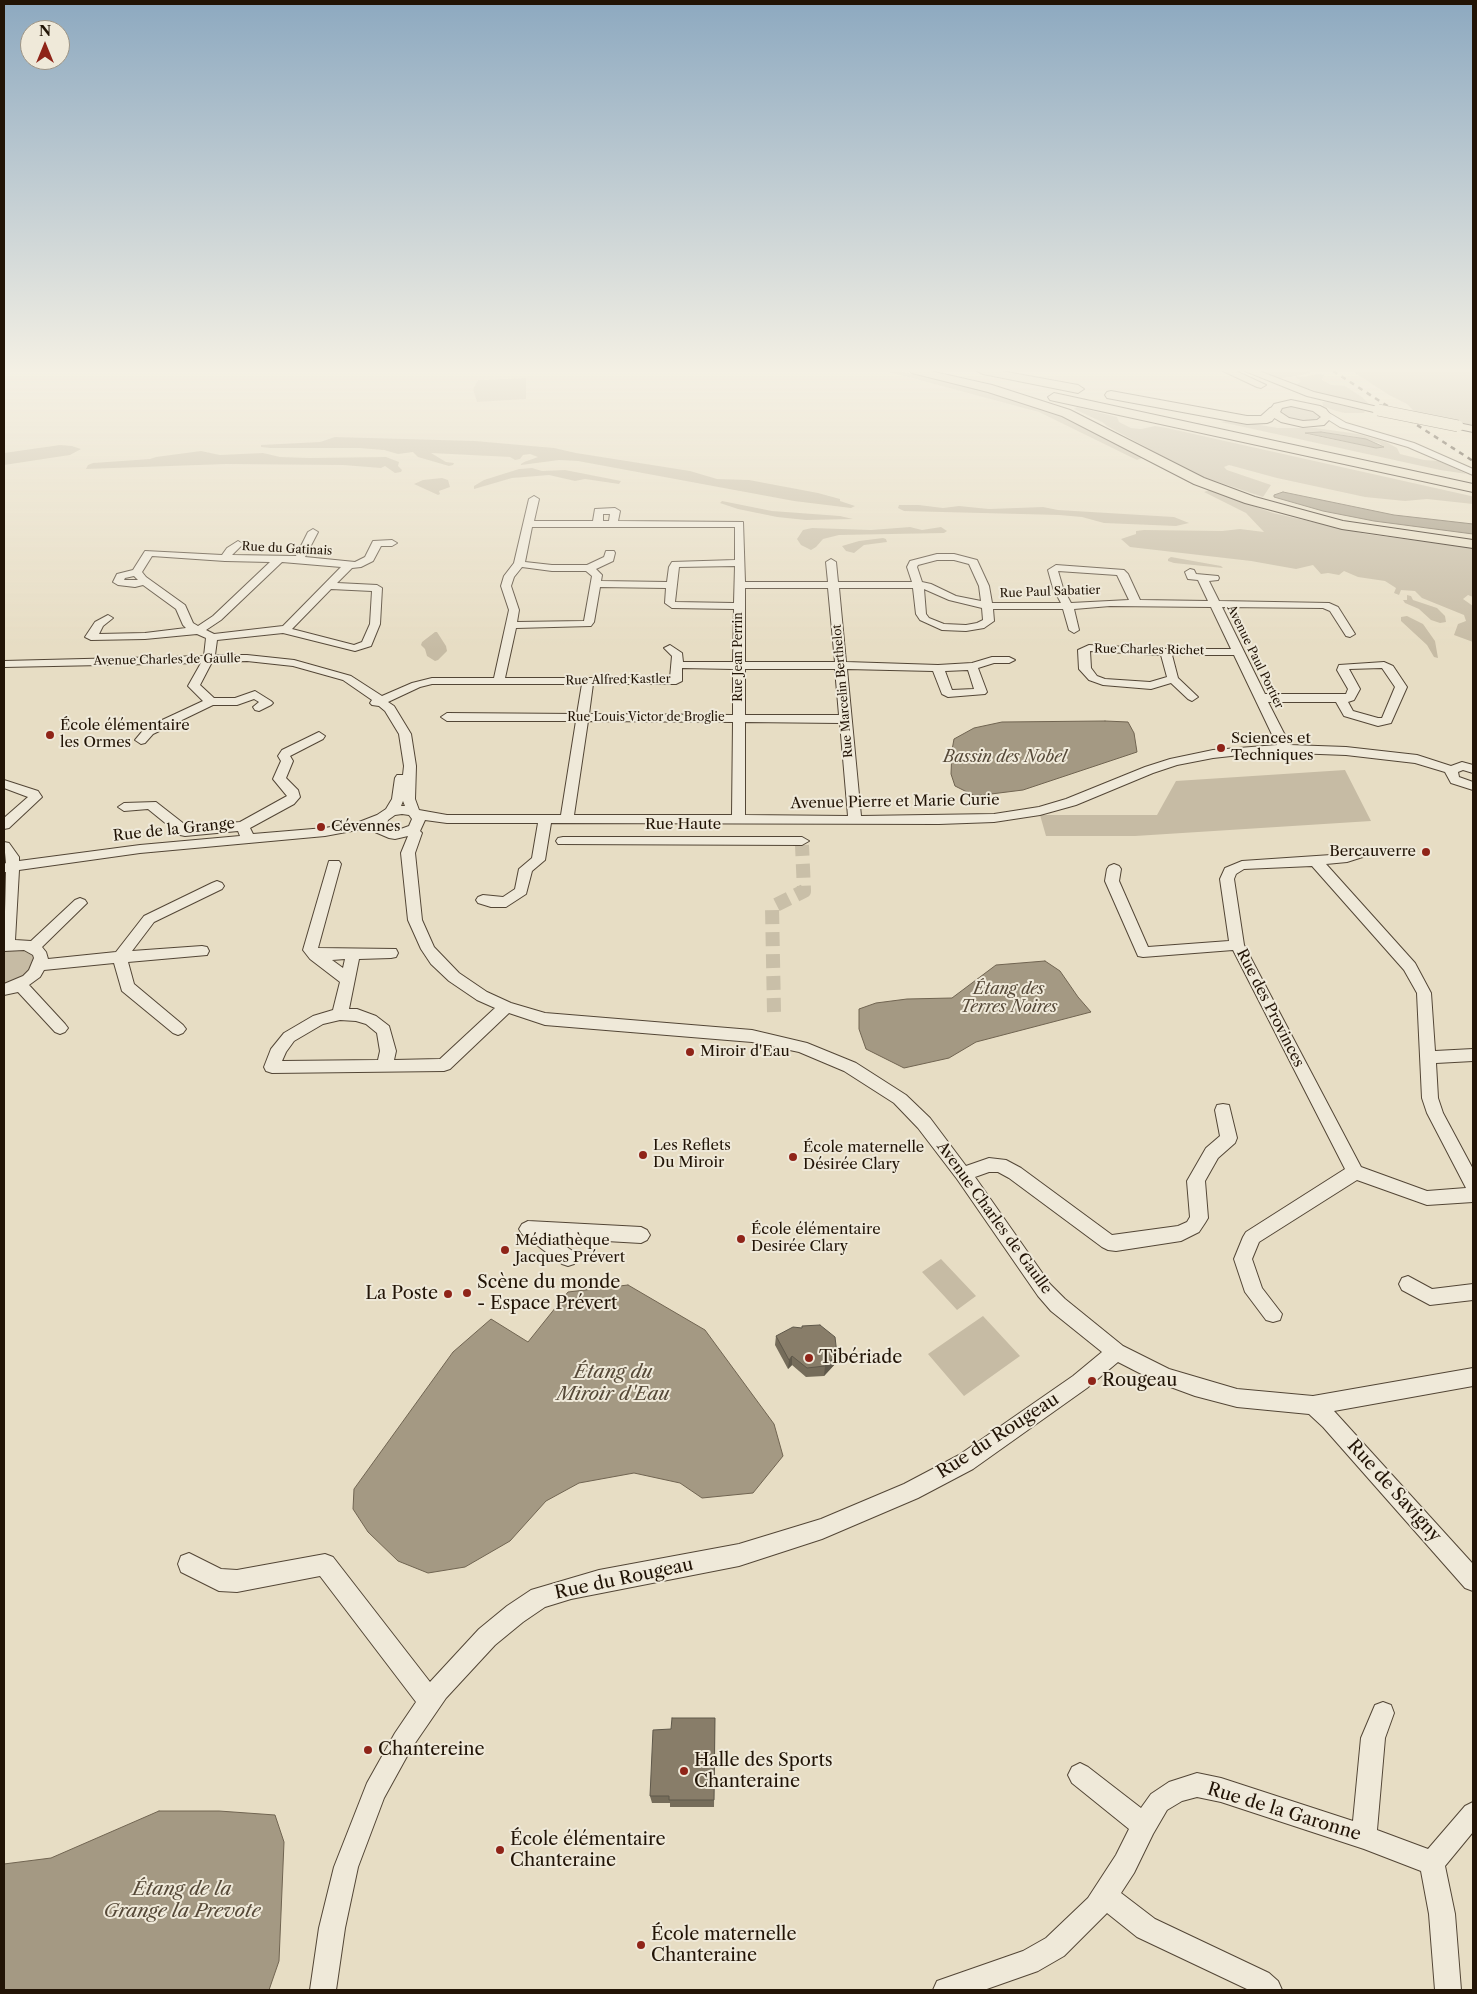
<!DOCTYPE html>
<html>
<head>
<meta charset="utf-8">
<style>
  body { margin:0 }
  #map { position:relative; width:1477px; height:1994px; overflow:hidden; background:#e7ddc4; font-family:"Libre Caslon Text",serif }
  canvas { display:block }
  .frame { position:absolute; inset:0; border:5px solid #221406; pointer-events:none }
  .north { position:absolute; left:20px; top:20px; width:50px; height:50px; box-sizing:border-box; background:#efe9d9; border:1px solid #9d9485; border-radius:50%; rotate:0deg; font-size:14px; font-weight:700; line-height:20px; text-align:center; color:#221406 }
  .north::after { content:''; display:block; margin:auto; width:18px; height:22px; background:#8f2418; clip-path:polygon(50% 0,100% 100%,50% 72%,0 100%) }
</style>
</head>
<body>
<div id="map">
<canvas width="1477" height="1994"></canvas>
<div class="frame"></div>
<div class="north">N</div>
</div>
<script>
const c = document.querySelector('canvas').getContext('2d');
c.lineJoin = 'round';
function paint(path, color) {
  c.fillStyle = color;
  c.fill(path, 'evenodd');
}
function poly(rows) {
  const path = new Path2D();
  for (const r of rows) {
    path.moveTo(r[0], r[1]);
    for (let i = 2; i < r.length; i += 2) path.lineTo(r[i], r[i + 1]);
  }
  return path;
}
function strokePath(path, color, width, dash) {
  c.strokeStyle = color;
  c.lineWidth = width;
  c.lineCap = dash ? 'butt' : 'round';
  c.setLineDash(dash || []);
  c.stroke(path);
}
function write(font, color, halo, rows, align = 'center') {
  c.font = font + ' "Libre Caslon Text",serif';
  c.lineWidth = 4;
  c.setLineDash([]);
  c.textBaseline = 'middle';
  c.strokeStyle = halo;
  c.fillStyle = color;
  for (const [text, x, y, turn = 0] of rows) {
    c.save();
    c.translate(x, y);
    c.rotate((+turn || 0) * Math.PI / 180);
    c.textAlign = isNaN(turn) ? turn : align;
    if (halo) c.strokeText(text, 0, 0);
    c.fillText(text, 0, 0);
    c.restore();
  }
}
const green = poly([
  [886,371,900,371,994,393,1067,416,1142,458,1137,460,1039,412],
  [1256,371,1307,371,1310,373,1297,376,1301,377,1321,374,1324,375,1322,380,1331,385,1345,386,1362,397,1370,405,1318,393,1311,389,1298,388,1294,387,1301,381,1295,377,1296,376,1278,379],
  [1352,371,1473,371,1473,425,1417,414,1407,404,1389,395],
  [526,378,526,399,477,402,473,389,478,380],
  [1322,402,1329,402,1365,411,1364,413,1345,413,1336,411,1323,406],
  [1294,406,1312,408,1321,417,1318,420,1303,422,1289,419,1280,412,1283,408],
  [1077,407,1117,417,1119,422,1131,428,1141,429,1155,426,1167,428,1471,496,1473,497,1473,504,1427,499,1405,501,1365,497,1277,478,1229,465,1224,467,1227,470,1271,485,1263,497,1197,475,1107,426,1102,422,1074,409],
  [1231,420,1278,428,1316,428,1358,434,1386,442,1397,448,1400,454,1424,460,1439,461,1467,474,1440,470,1221,422],
  [1321,432,1351,436,1379,443,1384,447,1376,448,1306,434],
  [335,437,475,441,554,448,576,453,690,471,717,479,749,480,818,493,840,499,840,501,855,506,851,508,794,501,578,461,559,460,521,465,521,464,524,462,538,457,530,454,523,455,520,459,515,460,510,457,431,453,446,462,454,463,453,465,449,466,418,457,413,452,398,454,384,450,359,448,270,448,261,447,261,445,320,442],
  [60,445,72,446,81,449,70,455,4,465,4,453],
  [201,451,220,455,263,453,280,457,309,458,386,457,399,462,398,466,402,470,401,472,395,473,385,466,381,468,343,465,226,464,86,469,88,465,93,463,150,459,156,457],
  [532,468,542,471,565,470,621,481,619,484,585,479,575,481,549,475,512,478,474,489,474,486,484,480,519,469],
  [442,478,448,480,450,487,439,491,440,494,438,495,414,484,423,480],
  [1209,490,1273,513,1317,523,1366,534,1473,548,1473,597,1468,595,1463,599,1473,606,1473,642,1454,635,1458,624,1466,621,1464,615,1422,598,1415,591,1401,590,1399,595,1394,593,1396,588,1385,581,1358,577,1344,571,1339,575,1328,573,1321,574,1313,565,1296,569,1251,561,1130,547,1121,539,1136,534,1136,531,1144,530,1222,531,1240,529,1264,532,1246,513,1204,492],
  [722,501,772,511,840,516,853,519,806,520,777,517,738,509,720,503],
  [899,505,919,505,943,508,959,506,989,509,1043,507,1058,510,1174,517,1189,523,1176,526,1104,523,1082,517,1059,515,904,511,898,508],
  [910,527,922,530,941,527,947,531,944,533,839,535,823,539,816,547,811,550,801,545,797,539,803,530,812,528,871,530],
  [883,538,886,539,887,542,864,545,854,553,846,551,842,546,859,541],
  [1171,557,1221,566,1223,568,1174,563,1168,561,1168,559],
  [1407,595,1411,596,1413,600,1437,608,1445,616,1446,622,1440,623,1431,620,1419,609,1405,603,1403,600,1407,600],
  [1407,616,1423,624,1435,641,1438,658,1434,657,1427,645,1401,621,1401,617],
  [435,632,437,632,446,646,447,651,438,660,435,661,427,656,425,649,421,645,422,642],
  [1345,770,1371,821,1135,836,1046,836,1040,815,1157,815,1176,781],
  [8,949,23,949,32,954,34,958,29,973,4,986,4,950],
  [941,1259,976,1296,957,1310,922,1272],
  [983,1316,1020,1356,964,1396,928,1354]
]);
const water = poly([
  [1321,432,1366,439,1384,447,1376,448,1305,433,1321,432],
  [1283,492,1394,515,1473,524,1473,534,1374,521,1323,511,1274,497,1274,495,1283,492],
  [1105,721,1128,722,1134,733,1137,752,1023,790,975,796,955,786,951,774,952,750,954,739,974,728,1002,722,1105,721],
  [1045,961,1060,971,1078,997,1091,1012,976,1042,949,1058,904,1068,866,1049,859,1029,859,1009,876,1003,907,999,952,998,996,965,1045,961],
  [628,1285,705,1330,774,1424,783,1456,753,1493,702,1498,680,1483,634,1473,579,1483,546,1501,510,1541,465,1567,428,1573,398,1561,368,1532,353,1509,354,1489,453,1352,491,1319,528,1342,568,1292,628,1285],
  [159,1811,219,1811,275,1815,284,1842,279,1961,269,1990,4,1990,4,1864,51,1858,159,1811]
]);
const minorTunnel = poly([
  [774,1012,772,907,804,891,802,845]
]);
const minor = poly([
  [1324,410,1346,423,1414,443,1473,469,1473,475,1408,447,1340,427,1321,415,1321,411,1324,410],
  [534,496,539,499,534,521,593,521,595,509,615,508,620,511,618,521,743,522,745,582,828,582,826,562,831,559,836,562,838,582,912,582,907,567,910,561,937,554,954,554,977,560,989,586,992,603,1061,603,1053,588,1048,570,1056,565,1124,570,1128,574,1140,600,1208,601,1198,580,1188,579,1187,577,1185,572,1190,569,1194,570,1196,574,1218,576,1219,578,1218,580,1209,581,1219,601,1329,603,1338,607,1355,634,1350,637,1346,636,1330,611,1323,608,1222,607,1265,694,1346,694,1348,689,1337,670,1339,665,1384,662,1393,666,1407,687,1391,723,1378,726,1344,716,1336,702,1268,702,1290,745,1346,747,1417,755,1451,766,1462,762,1473,765,1473,773,1463,770,1458,772,1459,777,1473,782,1473,790,1451,783,1445,772,1415,763,1346,755,1267,752,1213,758,1177,765,1153,773,1076,805,1040,815,994,822,939,824,551,823,545,860,532,871,526,894,506,907,491,907,478,903,476,900,478,897,483,895,503,897,515,889,519,869,532,858,538,823,447,823,425,820,420,831,422,833,415,853,422,920,434,947,459,973,487,992,511,1003,545,1013,752,1030,807,1043,856,1063,906,1095,930,1118,966,1166,989,1158,1006,1160,1021,1168,1112,1235,1178,1226,1187,1222,1190,1217,1187,1181,1206,1148,1220,1136,1215,1110,1217,1105,1223,1104,1229,1105,1237,1138,1235,1143,1218,1158,1205,1181,1208,1218,1205,1223,1199,1232,1181,1241,1116,1251,1108,1250,1102,1247,1009,1178,998,1172,989,1172,975,1177,1050,1284,1065,1299,1123,1346,1169,1369,1237,1389,1313,1396,1473,1368,1473,1386,1334,1411,1473,1564,1473,1591,1465,1588,1323,1427,1309,1414,1237,1407,1195,1396,1157,1382,1118,1362,1087,1388,973,1469,918,1498,822,1539,739,1566,571,1599,545,1607,523,1622,495,1645,446,1698,411,1749,384,1798,358,1867,345,1928,336,1990,310,1990,319,1928,334,1867,367,1783,395,1733,416,1702,320,1576,237,1592,219,1591,181,1572,178,1564,181,1556,189,1553,221,1569,237,1570,325,1554,333,1557,430,1682,479,1629,507,1606,531,1590,599,1570,739,1544,821,1519,904,1484,959,1455,1073,1376,1102,1352,1051,1311,1038,1296,957,1179,918,1128,894,1103,844,1071,799,1052,752,1042,545,1025,509,1013,450,1069,444,1071,272,1073,266,1071,264,1067,271,1049,284,1033,313,1016,333,1010,340,982,310,959,303,950,329,861,339,861,341,864,318,948,396,949,398,953,396,957,391,958,359,959,349,1009,357,1009,376,1016,389,1026,396,1051,394,1060,440,1059,495,1008,477,1000,449,981,431,964,421,949,408,920,401,853,408,836,395,839,389,838,375,832,373,827,325,836,140,853,19,870,15,940,31,941,75,900,80,898,85,900,87,903,42,947,46,952,48,959,116,952,144,916,212,883,217,881,222,883,224,886,222,889,154,922,132,951,202,946,207,947,209,951,207,955,128,962,134,984,183,1025,186,1029,183,1033,178,1035,173,1033,122,991,114,963,44,970,40,977,29,985,65,1024,68,1028,65,1032,60,1034,55,1032,18,992,4,995,4,984,23,976,29,970,34,958,33,955,24,950,4,951,6,872,4,872,4,864,6,863,4,842,9,843,19,857,19,861,140,845,240,836,238,831,185,836,180,835,148,809,124,811,118,807,124,803,156,802,188,827,240,822,287,796,273,779,281,761,278,756,282,750,319,732,325,736,323,739,290,756,293,761,286,778,298,790,300,797,294,804,250,828,253,834,325,828,359,822,377,815,386,809,392,799,395,778,397,775,403,775,404,766,399,734,385,711,379,706,372,705,370,703,372,700,343,680,293,666,247,661,212,662,200,685,214,698,235,698,255,691,271,701,273,703,271,705,259,711,255,710,253,707,259,702,254,699,237,705,213,705,153,734,145,743,141,744,135,740,145,728,203,701,188,686,201,663,4,667,4,661,204,656,206,638,197,634,145,639,91,640,85,637,95,622,108,615,113,618,103,626,99,634,145,633,186,628,183,625,176,609,143,585,135,587,118,585,113,582,117,574,133,570,145,551,222,555,227,548,238,541,243,544,232,555,296,556,308,532,313,529,318,532,305,557,355,562,365,557,373,541,392,540,397,543,392,546,381,546,373,561,361,567,352,568,337,583,377,585,382,588,380,624,371,646,355,651,283,633,217,640,215,655,247,655,294,660,351,676,382,696,412,683,432,678,494,678,509,610,501,586,504,576,514,563,529,499,534,496],
  [603,514,610,514,609,521,603,521,603,514],
  [532,527,735,527,735,560,672,562,669,567,667,582,601,581,602,575,596,569,613,561,615,553,614,551,606,551,604,557,587,565,552,565,525,562,532,527],
  [152,556,225,561,270,562,213,616,198,626,193,623,185,605,146,577,142,572,152,556],
  [937,560,954,560,969,564,979,586,981,601,956,596,931,584,922,582,917,567,918,565,937,560],
  [282,562,341,567,283,626,214,634,206,630,221,620,282,562],
  [735,566,734,603,675,602,679,567,735,566],
  [522,567,552,571,586,571,592,576,584,621,517,622,519,610,511,586,514,577,522,567],
  [1058,571,1117,575,1129,600,1071,603,1063,588,1058,571],
  [134,576,138,580,124,580,125,578,134,576],
  [600,587,666,588,665,603,672,608,734,609,733,662,683,662,682,653,670,645,664,648,672,656,670,678,505,678,516,628,591,626,594,622,600,587],
  [745,588,828,588,835,662,745,662,745,588],
  [839,588,913,588,916,614,920,620,942,630,966,631,984,628,994,621,993,609,1063,609,1069,630,1074,633,1079,630,1074,609,1110,606,1211,607,1231,649,1166,649,1089,645,1078,650,1079,669,1089,680,1103,685,1151,689,1171,683,1188,699,1192,701,1198,697,1178,678,1172,655,1234,655,1277,745,1213,750,1170,759,1145,767,1066,799,1039,807,994,814,861,816,847,669,933,671,942,694,948,697,985,694,987,692,978,668,994,663,1009,663,1015,660,1009,657,992,657,972,663,938,665,846,662,839,588],
  [331,589,372,591,370,624,362,642,354,645,292,629,331,589],
  [924,589,949,600,982,608,983,620,977,623,966,625,944,624,929,618,926,614,924,589],
  [1090,651,1161,655,1167,677,1150,682,1105,679,1097,676,1091,668,1090,651],
  [682,668,733,669,733,715,589,714,593,684,676,684,682,681,682,668],
  [1382,668,1395,687,1382,718,1378,718,1353,711,1348,702,1354,700,1360,689,1349,669,1382,668],
  [745,669,835,669,839,715,745,715,745,669],
  [968,670,974,689,952,690,945,671,968,670],
  [432,684,582,684,577,714,447,713,441,717,447,721,576,721,561,815,447,815,419,810,415,799,416,766,411,734,394,706,388,702,420,687,432,684],
  [588,721,733,722,732,815,574,815,588,721],
  [745,722,840,723,848,816,745,815,745,722],
  [403,801,405,806,401,806,403,801],
  [402,814,409,815,412,819,409,826,395,831,386,827,388,820,395,815,402,814],
  [345,959,343,968,332,960,345,959],
  [340,1020,356,1021,366,1024,377,1033,380,1051,378,1060,282,1061,286,1052,294,1041,323,1024,340,1020],
  [4,780,38,791,42,797,9,828,4,829,4,818,28,797,4,788,4,780],
  [563,837,802,837,809,841,802,845,558,844,556,841,558,838,563,837],
  [1364,848,1369,849,1371,852,1369,855,1347,862,1326,864,1415,963,1431,993,1435,1051,1473,1049,1473,1061,1436,1063,1438,1098,1443,1113,1473,1169,1473,1202,1427,1205,1357,1180,1259,1242,1252,1259,1262,1288,1282,1314,1280,1320,1273,1322,1266,1320,1245,1292,1234,1259,1243,1237,1246,1232,1345,1169,1233,950,1143,957,1138,956,1105,881,1107,869,1109,866,1114,864,1119,866,1121,869,1119,881,1148,947,1229,941,1220,879,1225,868,1242,861,1346,854,1364,848],
  [1312,866,1404,970,1417,993,1422,1098,1427,1113,1466,1188,1427,1191,1361,1167,1244,945,1234,879,1236,874,1244,869,1312,866],
  [528,1221,641,1227,647,1230,650,1235,647,1240,641,1243,554,1238,574,1252,577,1258,574,1264,568,1266,562,1264,522,1234,519,1229,522,1224,528,1221],
  [1408,1276,1432,1289,1473,1284,1473,1300,1430,1305,1402,1290,1399,1284,1402,1278,1408,1276],
  [1383,1702,1391,1705,1394,1713,1385,1738,1377,1830,1428,1849,1465,1806,1473,1802,1473,1832,1445,1866,1455,1914,1461,1990,1435,1990,1429,1914,1421,1871,1364,1849,1221,1802,1197,1797,1182,1801,1167,1810,1153,1834,1134,1873,1121,1893,1155,1919,1269,1973,1278,1981,1282,1990,1249,1990,1137,1937,1107,1913,1064,1956,1038,1971,984,1990,933,1990,937,1981,1023,1951,1046,1938,1088,1898,1116,1855,1129,1829,1072,1783,1068,1775,1072,1767,1080,1763,1088,1767,1141,1808,1151,1794,1169,1782,1197,1773,1221,1778,1353,1821,1361,1738,1375,1705,1383,1702]
]);
const major = poly([
  [1223,371,1236,371,1266,385,1261,388,1257,387,1223,371],
  [1245,371,1259,371,1314,392,1382,408,1383,410,1378,413,1307,396,1245,371],
  [1291,400,1320,406,1326,409,1332,417,1324,425,1303,427,1281,422,1271,416,1269,411,1274,404,1291,400],
  [1291,406,1313,411,1321,417,1317,420,1303,421,1289,418,1280,412,1282,408,1291,406],
  [1458,423,1473,426,1473,432,1454,428,1453,426,1454,424,1458,423]
]);
const highway = poly([
  [910,371,930,371,992,385,1070,410,1204,478,1255,497,1343,521,1473,540,1473,548,1342,529,1245,503,1194,484,1062,416,988,392,912,373,910,371],
  [977,371,1001,371,1078,385,1084,389,1078,393,983,374,977,371],
  [1111,391,1247,416,1261,416,1270,408,1274,407,1280,411,1272,421,1267,423,1247,424,1107,398,1105,395,1107,392,1111,391],
  [1054,393,1473,484,1473,492,1050,400,1048,397,1054,393]
]);
const rail = poly([
  [1333,371,1473,461]
]);
const majorBridge = poly([
  [1378,410,1458,426]
]);
const wall = poly([
  [776,1336,836,1363,824,1376,806,1377,792,1365,788,1369,775,1345],
  [715,1718,714,1807,670,1807,670,1803,652,1803,650,1796,671,1729]
]);
const shadedWall = poly([
  [837,1354,836,1363,824,1376,825,1366],
  [792,1356,792,1365,788,1369,789,1360]
]);
const building = poly([
  [820,1325,835,1337,837,1354,825,1366,807,1368,792,1356,789,1360,776,1336,793,1327,802,1328,802,1326,820,1325],
  [672,1718,715,1718,714,1800,669,1800,669,1796,650,1796,653,1730,671,1729,672,1718]
]);
const markers = [
  [50,735,5,"#8f2418"],
  [1221,748,5,"#8f2418"],
  [321,827,5,"#8f2418"],
  [1426,852,5,"#8f2418"],
  [690,1052,5,"#8f2418"],
  [643,1155,5,"#8f2418"],
  [793,1157,5,"#8f2418"],
  [741,1239,5,"#8f2418"],
  [505,1250,5,"#8f2418"],
  [467,1293,5,"#8f2418"],
  [448,1294,5,"#8f2418"],
  [809,1358,5,"#8f2418"],
  [1092,1381,5,"#8f2418"],
  [368,1750,5,"#8f2418"],
  [684,1771,5,"#8f2418"],
  [500,1850,5,"#8f2418"],
  [641,1945,5,"#8f2418"]
];
const farStreetnames = [
  ["Rue du Gatinais",287,549,3],
  ["Rue Paul Sabatier",1050,592,-2],
  ["Rue Charles Richet",1149,650,1],
  ["Rue Jean Perrin",739,657,-90],
  ["Avenue Paul Portier",1255,657,64],
  ["Avenue Charles de Gaulle",167,660,-1],
  ["Rue Alfred Kastler",618,680,-1],
  ["Rue Marcelin Berthelot",843,691,-95],
  ["Rue Louis Victor de Broglie",646,718]
];
const poiNames = [
  ["École élémentaire",60,726],
  ["les Ormes",60,743],
  ["Sciences et",1231,739],
  ["Techniques",1231,756],
  ["Cévennes",331,827],
  ["Bercauverre",1416,852,"right"],
  ["Miroir d'Eau",700,1052],
  ["Les Reflets",653,1146],
  ["Du Miroir",653,1163],
  ["École maternelle",803,1148],
  ["Désirée Clary",803,1165],
  ["École élémentaire",751,1230],
  ["Desirée Clary",751,1247],
  ["Médiathèque",515,1241],
  ["Jacques Prévert",515,1258]
];
const streetNames = [
  ["Avenue Pierre et Marie Curie",895,802,-1],
  ["Rue Haute",683,825],
  ["Rue de la Grange",174,830,-6],
  ["Rue des Provinces",1270,1008,63],
  ["Avenue Charles de Gaulle",994,1218,54]
];
const waterNames = [
  ["Bassin des Nobel",1005,757],
  ["Étang des",1009,989],
  ["Terres Noires",1009,1007]
];
const nearPoinames = [
  ["Scène du monde",477,1283],
  ["- Espace Prévert",477,1304],
  ["La Poste",438,1294,"right"],
  ["Tibériade",819,1358],
  ["Rougeau",1102,1381],
  ["Chantereine",378,1750],
  ["Halle des Sports",694,1761],
  ["Chanteraine",694,1782],
  ["École élémentaire",510,1840],
  ["Chanteraine",510,1861],
  ["École maternelle",651,1935],
  ["Chanteraine",651,1956]
];
const nearStreetnames = [
  ["Rue du Rougeau",998,1436,-33],
  ["Rue de Savigny",1394,1491,48],
  ["Rue du Rougeau",624,1579,-12],
  ["Rue de la Garonne",1284,1812,17]
];
const nearWaternames = [
  ["Étang du",613,1373],
  ["Miroir d'Eau",613,1395],
  ["Étang de la",182,1890],
  ["Grange la Prevote",182,1912]
];
paint(green, '#c6bba4');
paint(water, '#a49983');
strokePath(water, '#706451', 1);
strokePath(minorTunnel, '#c9bfa8', 14, [14, 8]);
strokePath(minor, '#534636', 2);
strokePath(major, '#221406', 2);
strokePath(highway, '#221406', 2);
paint(minor, '#efe9d9');
paint(major, '#e7ddc4');
paint(highway, '#e7ddc4');
strokePath(rail, '#221406', 2.5, [5, 5]);
strokePath(majorBridge, '#221406', 12, []);
strokePath(majorBridge, '#e7ddc4', 11);
paint(wall, '#756c5a');
paint(shadedWall, '#5f584a');
paint(building, '#887d69');
strokePath(building, '#5f584a', 1);
const sky = c.createLinearGradient(0, 0, 0, 650);
sky.addColorStop(0, '#8da9c0');
sky.addColorStop(0.57, '#f4f0e4');
sky.addColorStop(1, '#f4f0e400');
c.fillStyle = sky;
c.fillRect(0, 0, 1477, 650);
for (const [x, y, r, color] of markers) {
  const dot = new Path2D();
  dot.arc(x, y, r, 0, 2 * Math.PI);
  c.fillStyle = color;
  c.fill(dot);
  strokePath(dot, '#efe9d9', 2);
}
write('12px', '#221406', '#efe9d9', farStreetnames);
write('15px', '#221406', '#efe9d9', poiNames, 'left');
write('15px', '#221406', '#efe9d9', streetNames);
write('italic 16px', '#564938', '#efe9d9', waterNames);
write('18px', '#221406', '#efe9d9', nearPoinames, 'left');
write('18px', '#221406', '#efe9d9', nearStreetnames);
write('italic 19px', '#564938', '#efe9d9', nearWaternames);
</script>
</body>
</html>
